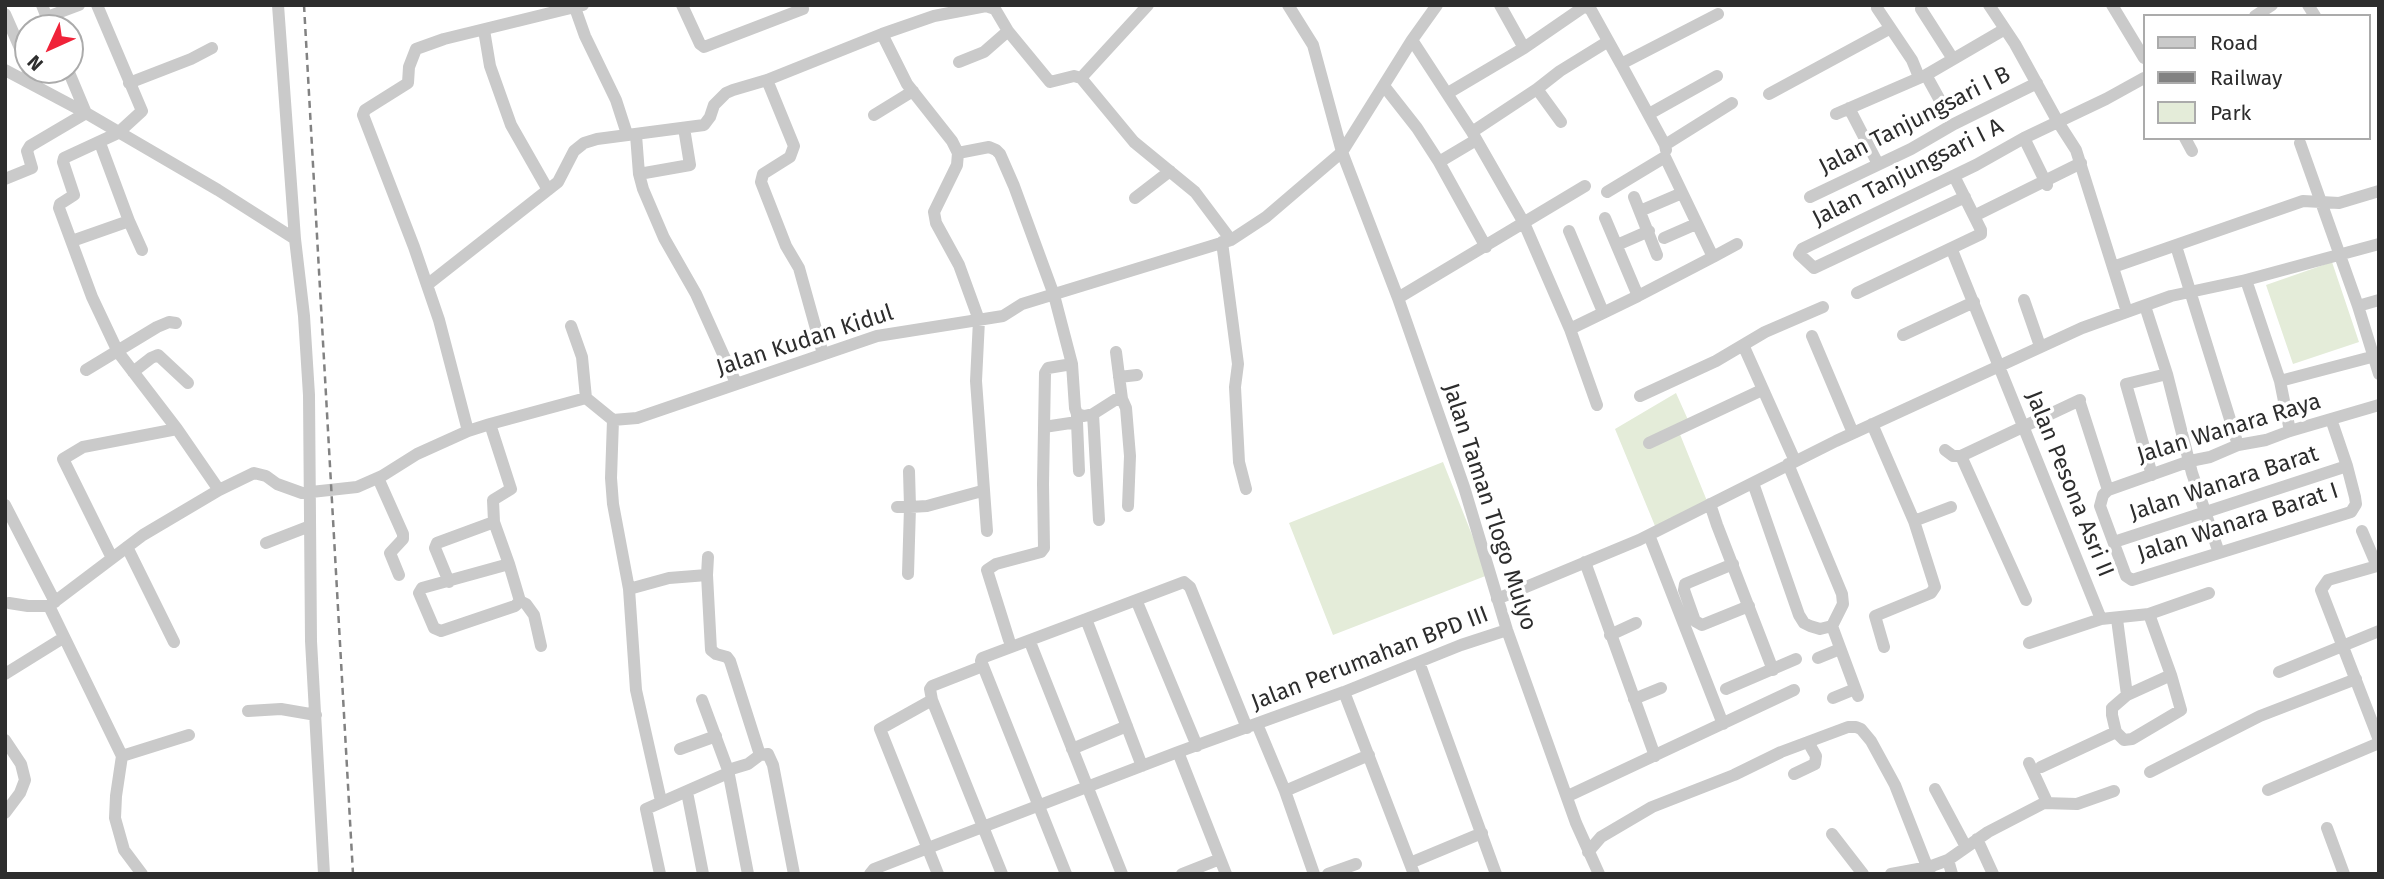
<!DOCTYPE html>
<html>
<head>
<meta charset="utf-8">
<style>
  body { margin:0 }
  #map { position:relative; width:2384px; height:879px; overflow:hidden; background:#fff; font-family:"Fira Sans",sans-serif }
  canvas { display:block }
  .frame { position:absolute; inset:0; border:7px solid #2d2d2d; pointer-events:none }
  .legend { position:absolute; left:2143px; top:14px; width:228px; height:126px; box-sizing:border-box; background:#fff; border:2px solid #ababab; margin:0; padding:9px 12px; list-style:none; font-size:21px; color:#2d2d2d }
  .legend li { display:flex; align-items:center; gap:14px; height:35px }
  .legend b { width:35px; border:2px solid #ababab }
  .north { position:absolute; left:14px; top:14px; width:70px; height:70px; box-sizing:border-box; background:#fff; border:2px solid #ababab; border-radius:50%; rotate:225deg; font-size:19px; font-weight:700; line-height:28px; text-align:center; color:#2d2d2d }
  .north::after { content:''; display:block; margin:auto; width:24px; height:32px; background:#f02339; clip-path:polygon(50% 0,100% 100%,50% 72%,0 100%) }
</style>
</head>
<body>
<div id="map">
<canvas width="2384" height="879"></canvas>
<div class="frame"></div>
<ul class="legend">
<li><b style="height:9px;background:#cacaca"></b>Road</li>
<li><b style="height:9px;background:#828282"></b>Railway</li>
<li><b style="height:19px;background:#e4ecd9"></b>Park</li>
</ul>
<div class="north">N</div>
</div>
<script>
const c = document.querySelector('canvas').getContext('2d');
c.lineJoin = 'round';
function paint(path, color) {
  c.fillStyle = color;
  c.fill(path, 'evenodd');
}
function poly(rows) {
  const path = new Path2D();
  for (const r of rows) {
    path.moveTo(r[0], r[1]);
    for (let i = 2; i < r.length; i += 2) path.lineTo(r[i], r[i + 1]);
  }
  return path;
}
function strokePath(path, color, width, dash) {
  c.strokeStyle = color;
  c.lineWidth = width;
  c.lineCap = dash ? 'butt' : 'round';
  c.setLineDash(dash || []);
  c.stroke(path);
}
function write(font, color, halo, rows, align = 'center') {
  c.font = font + ' "Fira Sans",sans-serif';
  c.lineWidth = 7;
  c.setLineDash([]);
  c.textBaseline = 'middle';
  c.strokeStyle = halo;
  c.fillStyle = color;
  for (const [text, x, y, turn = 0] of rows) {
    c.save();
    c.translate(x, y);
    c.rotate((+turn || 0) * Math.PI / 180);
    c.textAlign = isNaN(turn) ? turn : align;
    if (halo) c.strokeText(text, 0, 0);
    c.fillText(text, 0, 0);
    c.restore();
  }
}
const green = poly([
  [2332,262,2359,342,2293,364,2266,285],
  [1676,393,1689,422,1677,427,1707,501,1655,526,1615,429],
  [1443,462,1488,575,1333,635,1289,523]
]);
const minor = poly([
  [42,5,51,28],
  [97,5,142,111,118,133,64,158,63,162,74,195,60,204,59,208,92,297,118,352,177,429,219,490],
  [278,5,295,239],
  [574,5,585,36,616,100,627,134],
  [682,5,700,44,704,47,803,9],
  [1288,5,1313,45,1342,152,1398,298,1464,487,1507,630,1576,823,1599,874],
  [1500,5,1524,48],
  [1989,5,2015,44,2058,122,2076,150,2127,312],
  [2112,5,2144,58],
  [2308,5,2315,16],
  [1877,8,1912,60,1919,77],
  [1921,9,1953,59],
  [5,14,24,57,31,83],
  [2255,16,2272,5],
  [47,17,79,5],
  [484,30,490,66,511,125,548,190],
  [882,34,907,84,952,141,958,153,957,165,934,212,936,223,959,265,979,320,976,381,987,531],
  [1412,40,1472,132,1524,223,1570,329,1638,296,1605,218],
  [959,62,984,52,1008,31],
  [1621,64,1665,145],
  [5,70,86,113,218,190,295,239,304,316,309,395,311,641,324,874],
  [1926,75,1942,104],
  [1081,78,1148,5],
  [767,80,794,146,790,157,763,174,761,182,786,246,799,268,823,354],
  [129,83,191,59,212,48],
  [1384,86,1417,128,1439,162,1486,247],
  [1537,89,1560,71,1607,42],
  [1448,93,1524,48,1585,6,1591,10,1621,64,1718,14],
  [1769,94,1889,29],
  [1849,108,1878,164],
  [1649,114,1717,76],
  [1836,114,1926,75,2005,29],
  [874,115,913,91],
  [1472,132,1537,89,1561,122],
  [636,135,639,174,643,189,664,238,696,294,736,383],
  [2024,138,2047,185],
  [2185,138,2192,151],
  [2300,143,2358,306,2379,374],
  [1666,150,1665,145,1732,103],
  [958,153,989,147,996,150,1000,154,1014,186,1054,295,1072,364,1075,408,1077,414,1084,416,1093,414,1099,520],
  [1439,162,1476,140],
  [639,174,690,165,684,128],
  [5,179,32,168,27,151,30,146,86,113,68,70],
  [1607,192,1665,157,1713,257,1638,296],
  [1634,197,1657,255],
  [1810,197,1911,149,1954,124,2037,83],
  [1965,197,1814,268,1799,254,1802,249,1976,165,2024,138,2106,99,2144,78],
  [1135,198,1170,171],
  [1640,211,1682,193],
  [1974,216,2081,163],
  [129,221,142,250],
  [1569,231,1603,312],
  [1664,238,1696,224],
  [72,241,129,221,100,143],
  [1222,242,1238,364,1235,387,1239,462,1246,489],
  [1617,245,1649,231],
  [2176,246,2238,445],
  [1952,250,2101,619,2149,614,2209,593],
  [1713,257,1737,244],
  [2113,267,2303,201,2339,203,2379,191],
  [2246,280,2280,381,2290,431],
  [427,285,558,182,574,151,584,143,597,139,704,125,710,117,714,105,726,93,733,90,767,80,882,34,934,16,986,6,995,9,1008,31,1050,82,1074,76,1081,78,1134,142,1195,192,1231,240],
  [1857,293,1981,234,1981,230,1954,176],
  [1398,298,1585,186],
  [2024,300,2040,346],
  [2145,306,2167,374,2192,473,2219,553],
  [2358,306,2379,300],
  [571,326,582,357,586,398],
  [1570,329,1597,405],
  [1903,335,1974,302],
  [1812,336,1853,433],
  [1744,347,1795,461],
  [1116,352,1122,399],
  [86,370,157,327,169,322,176,323],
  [133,372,151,358,158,355,188,383],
  [1119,377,1137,375],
  [2280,381,2379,355],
  [1640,396,1716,361,1765,332,1823,307],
  [2080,403,2108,490],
  [1093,414,1115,400,1122,399,1126,408,1130,456,1128,506],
  [2331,419,2347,466,2355,497,2356,504,2351,512,2132,580,2126,576,2100,506,2103,495,2108,490,2190,461,2210,457,2238,445,2266,440,2290,431,2379,405],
  [613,420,611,478,613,504,629,589,636,690,661,801],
  [1077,422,1079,471],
  [490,424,511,489,493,500,494,522,509,564,520,601,515,606,441,631,434,628,419,593,422,588,509,564],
  [1872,424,1914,521,1935,587,1931,593,1875,616,1884,647],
  [1044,427,1077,422,1077,414],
  [468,431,439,320,414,247,363,115,365,110,408,83,409,67,416,49,444,39,583,5],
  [1649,443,1762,390],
  [1945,450,1953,456,1961,456,2080,400],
  [1961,456,2026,600],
  [2152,475,2126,384,2167,374],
  [378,478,403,534,403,539,390,553,399,575],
  [1753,483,1799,615,1804,623,1810,626,1820,629,1832,626,1843,604,1842,594,1788,464],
  [1710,504,1717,525,1773,670],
  [5,505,55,602],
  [897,507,910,507,909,471],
  [1914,521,1951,507],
  [2362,531,2377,566,2328,580,2321,590,2379,740],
  [1649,535,1723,724],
  [2114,542,2347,466],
  [266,543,310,526],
  [127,547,174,642],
  [708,557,707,575,711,650,716,654,727,657,730,661,760,755],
  [112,558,63,459,83,447,177,429],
  [1585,562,1655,756],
  [1733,564,1685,584,1684,590,1695,621,1702,625,1749,606],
  [908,574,910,507,927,506,982,491],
  [449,582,435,548,437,543,494,522],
  [629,589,669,578,707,575],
  [1497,599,1639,540,1836,441,2082,328,2171,296,2246,280,2379,244],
  [520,601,526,604,534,615,541,646],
  [1137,602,1197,746],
  [9,603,28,606,49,606],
  [2149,614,2171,675,2181,710,2132,739,2124,740,2116,732,2112,715,2112,708,2127,695,2171,675],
  [2117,619,2127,695],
  [1832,626,1858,696],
  [1610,635,1636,623],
  [1009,640,987,570,996,564,1041,552,1044,548,1043,484,1045,373,1048,368,1072,364],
  [1030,642,1122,874],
  [2029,643,2101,619],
  [1818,658,1840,649],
  [1419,662,1496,874],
  [983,666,932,686,930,689,932,700,1002,874],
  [2279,672,2379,631],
  [5,674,63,638],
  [1726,689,1796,659],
  [1344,692,1414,874],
  [1833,698,1855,689],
  [1634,699,1661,688],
  [702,700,728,770,748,874],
  [932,700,880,729,938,874],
  [248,711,281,709,316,715],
  [1257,724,1285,791,1314,874],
  [5,740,21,764,25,780,20,793,5,813],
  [680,749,716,736],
  [1072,749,1127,726],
  [1178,752,1226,874],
  [122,756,189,735],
  [2029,763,2047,802],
  [1142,766,1086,619,1184,582,1190,587,1247,728],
  [2041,767,2116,732],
  [728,770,748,764,760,755,768,754,773,765,794,874],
  [2150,772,2260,716,2356,679],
  [1794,774,1815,764,1816,756,1808,742],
  [1935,789,1966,847],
  [2268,790,2379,743],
  [1285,791,1369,755],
  [687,792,703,874],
  [1568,796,1794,690],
  [2327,828,2344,874],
  [1832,834,1863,874],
  [1977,839,1993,874],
  [1588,852,1601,837,1652,807,1734,775,1781,752,1848,727,1856,727,1861,729,1871,741,1895,785,1930,874],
  [1948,860,1952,874],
  [1410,863,1482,833],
  [142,874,124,850,115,818,116,796,122,756,49,606,143,535,219,490,254,473,266,476,277,484,302,493,357,487,382,476,417,454,468,431,490,424,586,398,613,420,637,418,877,336,1003,316,1022,304,1231,240,1266,217,1342,152,1412,40,1437,5],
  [660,874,646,809,728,773],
  [870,874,874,869,928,848,1178,752,1344,692,1461,645,1507,630],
  [1066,874,981,661,982,658,1086,619],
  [1182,874,1220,859],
  [1328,874,1356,864],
  [1891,874,1929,867,1948,860,1988,832,2044,803,2077,804,2114,791]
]);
const rail = poly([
  [304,5,353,874]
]);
const streetNames = [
  ["Jalan Tanjungsari I B",1915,121,-27],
  ["Jalan Tanjungsari I A",1908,173,-27],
  ["Jalan Kudan Kidul",805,341,-18],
  ["Jalan Wanara Raya",2229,429,-17],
  ["Jalan Pesona Asri II",2069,484,68],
  ["Jalan Wanara Barat",2224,484,-18],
  ["Jalan Taman Tlogo Mulyo",1489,507,72],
  ["Jalan Wanara Barat I",2238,523,-18],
  ["Jalan Perumahan BPD III",1370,659,-21]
];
paint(green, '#e4ecd9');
strokePath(minor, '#cacaca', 12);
strokePath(rail, '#828282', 2.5, [7, 5]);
write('23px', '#2d2d2d', '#fff', streetNames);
</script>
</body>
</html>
